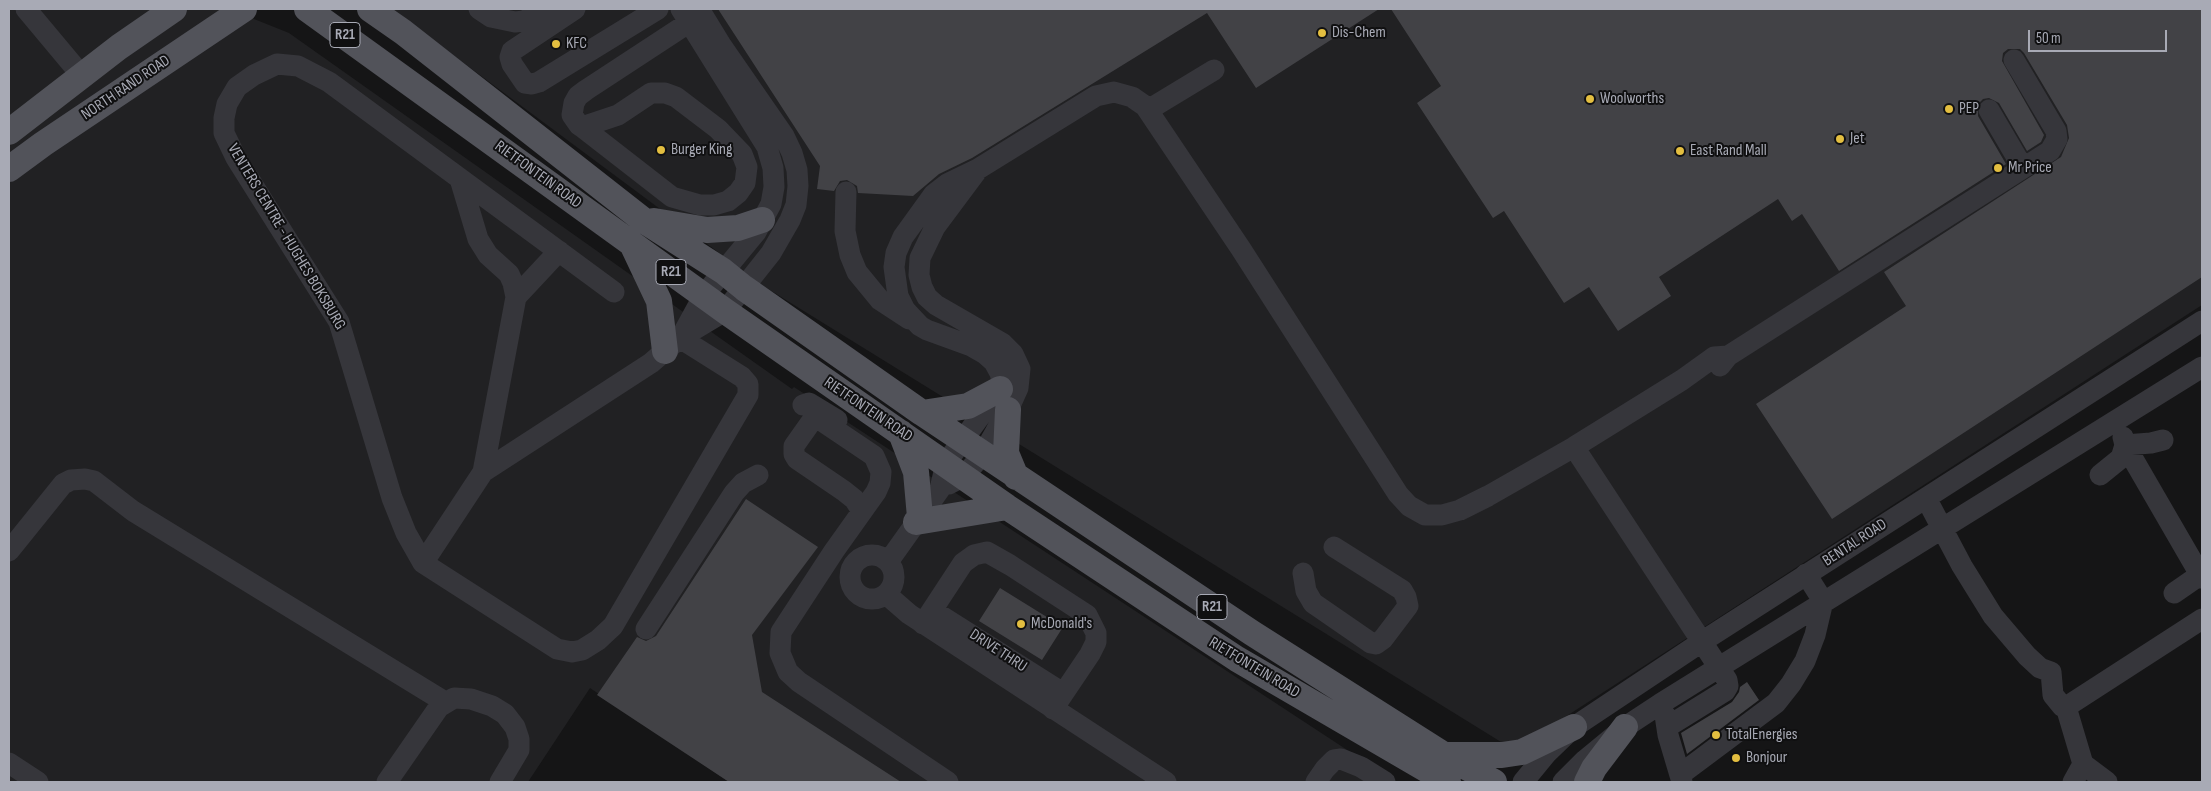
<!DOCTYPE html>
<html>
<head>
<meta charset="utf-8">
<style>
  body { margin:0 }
  #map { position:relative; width:2211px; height:791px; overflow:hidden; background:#151516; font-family:"Sofia Sans Condensed",sans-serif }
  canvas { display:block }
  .frame { position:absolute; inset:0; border:10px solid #a8aab5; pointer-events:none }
  .scale { position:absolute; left:2028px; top:30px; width:139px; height:22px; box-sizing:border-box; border:2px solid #a8aab5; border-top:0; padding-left:6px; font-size:15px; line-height:18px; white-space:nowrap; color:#a8aab5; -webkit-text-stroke:4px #101011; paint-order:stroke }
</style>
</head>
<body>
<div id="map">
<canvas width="2211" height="791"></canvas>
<div class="frame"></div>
<div class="scale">50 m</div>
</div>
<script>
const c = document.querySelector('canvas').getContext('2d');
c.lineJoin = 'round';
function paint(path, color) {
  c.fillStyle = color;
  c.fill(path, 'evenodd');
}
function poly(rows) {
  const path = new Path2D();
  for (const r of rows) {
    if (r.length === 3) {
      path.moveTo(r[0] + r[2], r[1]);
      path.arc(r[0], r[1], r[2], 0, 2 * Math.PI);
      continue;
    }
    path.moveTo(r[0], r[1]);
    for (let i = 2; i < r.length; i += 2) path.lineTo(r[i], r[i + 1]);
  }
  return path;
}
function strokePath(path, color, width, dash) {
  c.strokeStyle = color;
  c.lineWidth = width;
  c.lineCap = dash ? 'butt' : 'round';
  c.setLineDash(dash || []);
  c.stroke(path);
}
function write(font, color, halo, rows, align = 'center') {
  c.font = font + ' "Sofia Sans Condensed",sans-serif';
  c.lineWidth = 4;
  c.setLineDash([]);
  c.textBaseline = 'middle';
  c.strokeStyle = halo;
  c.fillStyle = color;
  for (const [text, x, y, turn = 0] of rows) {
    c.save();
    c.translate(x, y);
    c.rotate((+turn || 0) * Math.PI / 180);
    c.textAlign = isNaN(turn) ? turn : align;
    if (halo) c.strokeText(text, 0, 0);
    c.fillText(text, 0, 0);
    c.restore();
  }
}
const built = poly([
  [9,9,229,9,289,33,792,389,794,387,1396,782,729,782,590,688,528,782,9,782],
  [391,9,2202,9,2202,305,1514,750,765,287]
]);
const building = poly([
  [718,9,1379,9,1256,88,1207,13,972,158,939,174,913,196,858,193,857,186,847,180,840,181,834,191,817,189,820,166],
  [1391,9,2202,9,2202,277,1832,519,1756,404,1906,306,1884,272,2061,157,2069,138,2067,125,2024,53,2020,49,2008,49,2003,53,2002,61,2044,135,2041,142,2027,151,1999,103,1989,98,1983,99,1978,104,1978,116,2006,164,1839,271,1802,214,1792,221,1778,199,1659,277,1671,296,1618,331,1589,287,1564,303,1504,211,1493,218,1417,103,1441,86],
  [746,499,818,547,752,635,762,692,901,782,729,782,597,695,637,637,646,641,656,636],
  [1000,588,1063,627,1042,660,979,621],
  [1747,682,1759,700,1687,754,1681,733,1732,702,1739,692,1740,687]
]);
const minor = poly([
  [26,9,82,76],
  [479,9,491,17,515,22,524,21,546,9],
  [575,9,512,51,510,57,512,64,525,83,532,84,539,82,658,9],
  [1148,110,1214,70],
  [1989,110,2023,168],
  [582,127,618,115,651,93,665,93,676,97,718,129,742,154,747,167,745,183,738,193,728,201,714,205,700,205,672,197,582,127,579,125,572,115,574,103,578,96,586,90,702,14],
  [460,179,478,239,488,255,509,274,513,283,516,297,483,472],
  [846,192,845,231,850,255,857,272,880,300,909,319],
  [516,297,559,251],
  [681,337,704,295,756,232,771,204,774,187,773,168,767,147,681,9],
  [680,338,742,377,748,384,748,395,613,626,598,640,582,650,572,652,557,649,423,563,483,472,651,363,680,338,725,311,771,253,790,220,796,205,798,186,797,170,792,153,784,136,721,45,699,9],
  [1720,366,1728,356,2050,151,2057,139,2056,131,2014,60],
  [803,405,809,403,837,420],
  [2163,440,2151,443,2125,445,2202,578],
  [1574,447,1727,680,1728,686,1725,691,1667,727],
  [2100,475,2121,458,2125,445,2123,437],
  [949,484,964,476,983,454,1009,408,1018,388,1020,369,1013,354,1002,343,936,305,927,297,922,287,919,275,920,258,935,227,976,172],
  [1926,498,1962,566,1993,616,2027,656,2040,668,2051,672,2053,695,2062,706,2069,705,2202,619],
  [862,511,854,499,844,491,797,459,794,454,794,446,811,422,816,420,822,421,874,456,881,472,880,483,876,492,834,551,781,632,780,653,788,672,799,682,948,782],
  [9,551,63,484,71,480,85,479,94,481,133,511,445,702],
  [872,577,22],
  [888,562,940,489,946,463,1000,389,1002,381,1000,373,994,362,985,354,971,346,927,330,920,326,905,310,898,296,894,267,896,253,903,237,934,194,947,184,978,169,1096,96,1114,92,1132,97,1145,106,1241,249,1398,494,1409,506,1425,515,1442,515,1460,510,1488,496,1574,447,1682,380,1714,357,1728,356],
  [423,563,406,533,392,498,339,322,236,158,224,133,224,118,227,104,237,87,254,75,277,64,298,66,329,82,614,292],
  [1303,573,1306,591,1313,603,1371,643,1376,644,1383,639,1408,606,1406,597,1402,590,1334,547],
  [2174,593,2200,575],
  [886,594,909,614,1166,782],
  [932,610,1063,693],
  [923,624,963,563,974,555,987,552,1010,565,1087,615,1096,633,1096,642,1090,654,1053,709],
  [646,629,734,493,743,483,758,475],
  [2066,707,2083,764,2073,782],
  [1665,715,1668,735,1682,782],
  [9,763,38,782],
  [2083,764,2107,782],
  [1681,774,1776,703,1791,684,1805,661,1815,635,1823,601,1806,574],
  [387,782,439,707,454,698,471,699,492,706,505,714,515,727,519,739,519,750,500,782],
  [1316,782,1325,769,1334,760,1341,759,1361,767,1385,782],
  [1523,782,1546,754,1574,727,1703,641,2202,321],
  [1563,782,1585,760,1625,727,1660,704,2202,367]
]);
const major = poly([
  [307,9,725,311,1007,507,1237,659,1448,782],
  [370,9,403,32,643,220,723,271,744,288,922,413,1252,633,1444,755,1494,782],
  [9,132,119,47,174,9],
  [9,169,43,144,244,9],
  [654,221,707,230,738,228,762,220],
  [633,246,659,301,665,351],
  [1008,410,1006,453,1016,477],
  [922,413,968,406,1000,389],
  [901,433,916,472,920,517],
  [916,522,1007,507],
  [1447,755,1502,755,1522,752,1574,727],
  [1587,782,1594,768,1625,727]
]);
const markers = [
  [1322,33,5,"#e3be40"],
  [556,44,5,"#e3be40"],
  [1590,99,5,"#e3be40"],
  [1949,109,5,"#e3be40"],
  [1840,139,5,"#e3be40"],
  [661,150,5,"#e3be40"],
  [1680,151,5,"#e3be40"],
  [1998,168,5,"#e3be40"],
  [1021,624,5,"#e3be40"],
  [1716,735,5,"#e3be40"],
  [1736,758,5,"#e3be40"]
];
const shields = [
  [345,35,30],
  [671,272,30],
  [1212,607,30]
];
const shieldNames = [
  ["R21",345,35],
  ["R21",671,272],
  ["R21",1212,607]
];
const poiNames = [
  ["Dis-Chem",1332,33],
  ["KFC",566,44],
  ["Woolworths",1600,99],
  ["PEP",1959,109],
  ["Jet",1850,139],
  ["Burger King",671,150],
  ["East Rand Mall",1690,151],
  ["Mr Price",2008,168],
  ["McDonald's",1031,624],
  ["TotalEnergies",1726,735],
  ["Bonjour",1746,758]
];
const streetNames = [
  ["NORTH RAND ROAD",126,88,-34],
  ["RIETFONTEIN ROAD",538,175,36],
  ["VENTERS CENTRE - HUGHES BOKSBURG",286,237,59],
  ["RIETFONTEIN ROAD",868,410,34],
  ["BENTAL ROAD",1855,543,-33],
  ["DRIVE THRU",998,651,33],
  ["RIETFONTEIN ROAD",1254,668,31]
];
paint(built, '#212123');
paint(building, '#424246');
strokePath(minor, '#36363b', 21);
strokePath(major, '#52535a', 26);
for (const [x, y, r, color] of markers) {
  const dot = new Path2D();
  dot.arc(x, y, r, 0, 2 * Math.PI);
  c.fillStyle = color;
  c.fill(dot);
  strokePath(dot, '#101011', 2);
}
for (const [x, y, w] of shields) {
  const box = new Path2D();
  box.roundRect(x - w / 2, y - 12.5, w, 25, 4);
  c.fillStyle = '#101011';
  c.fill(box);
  strokePath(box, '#a8aab5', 1);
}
write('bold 15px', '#a8aab5', null, shieldNames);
write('16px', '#a8aab5', '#101011', poiNames, 'left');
write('16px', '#a8aab5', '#101011', streetNames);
</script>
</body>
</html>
